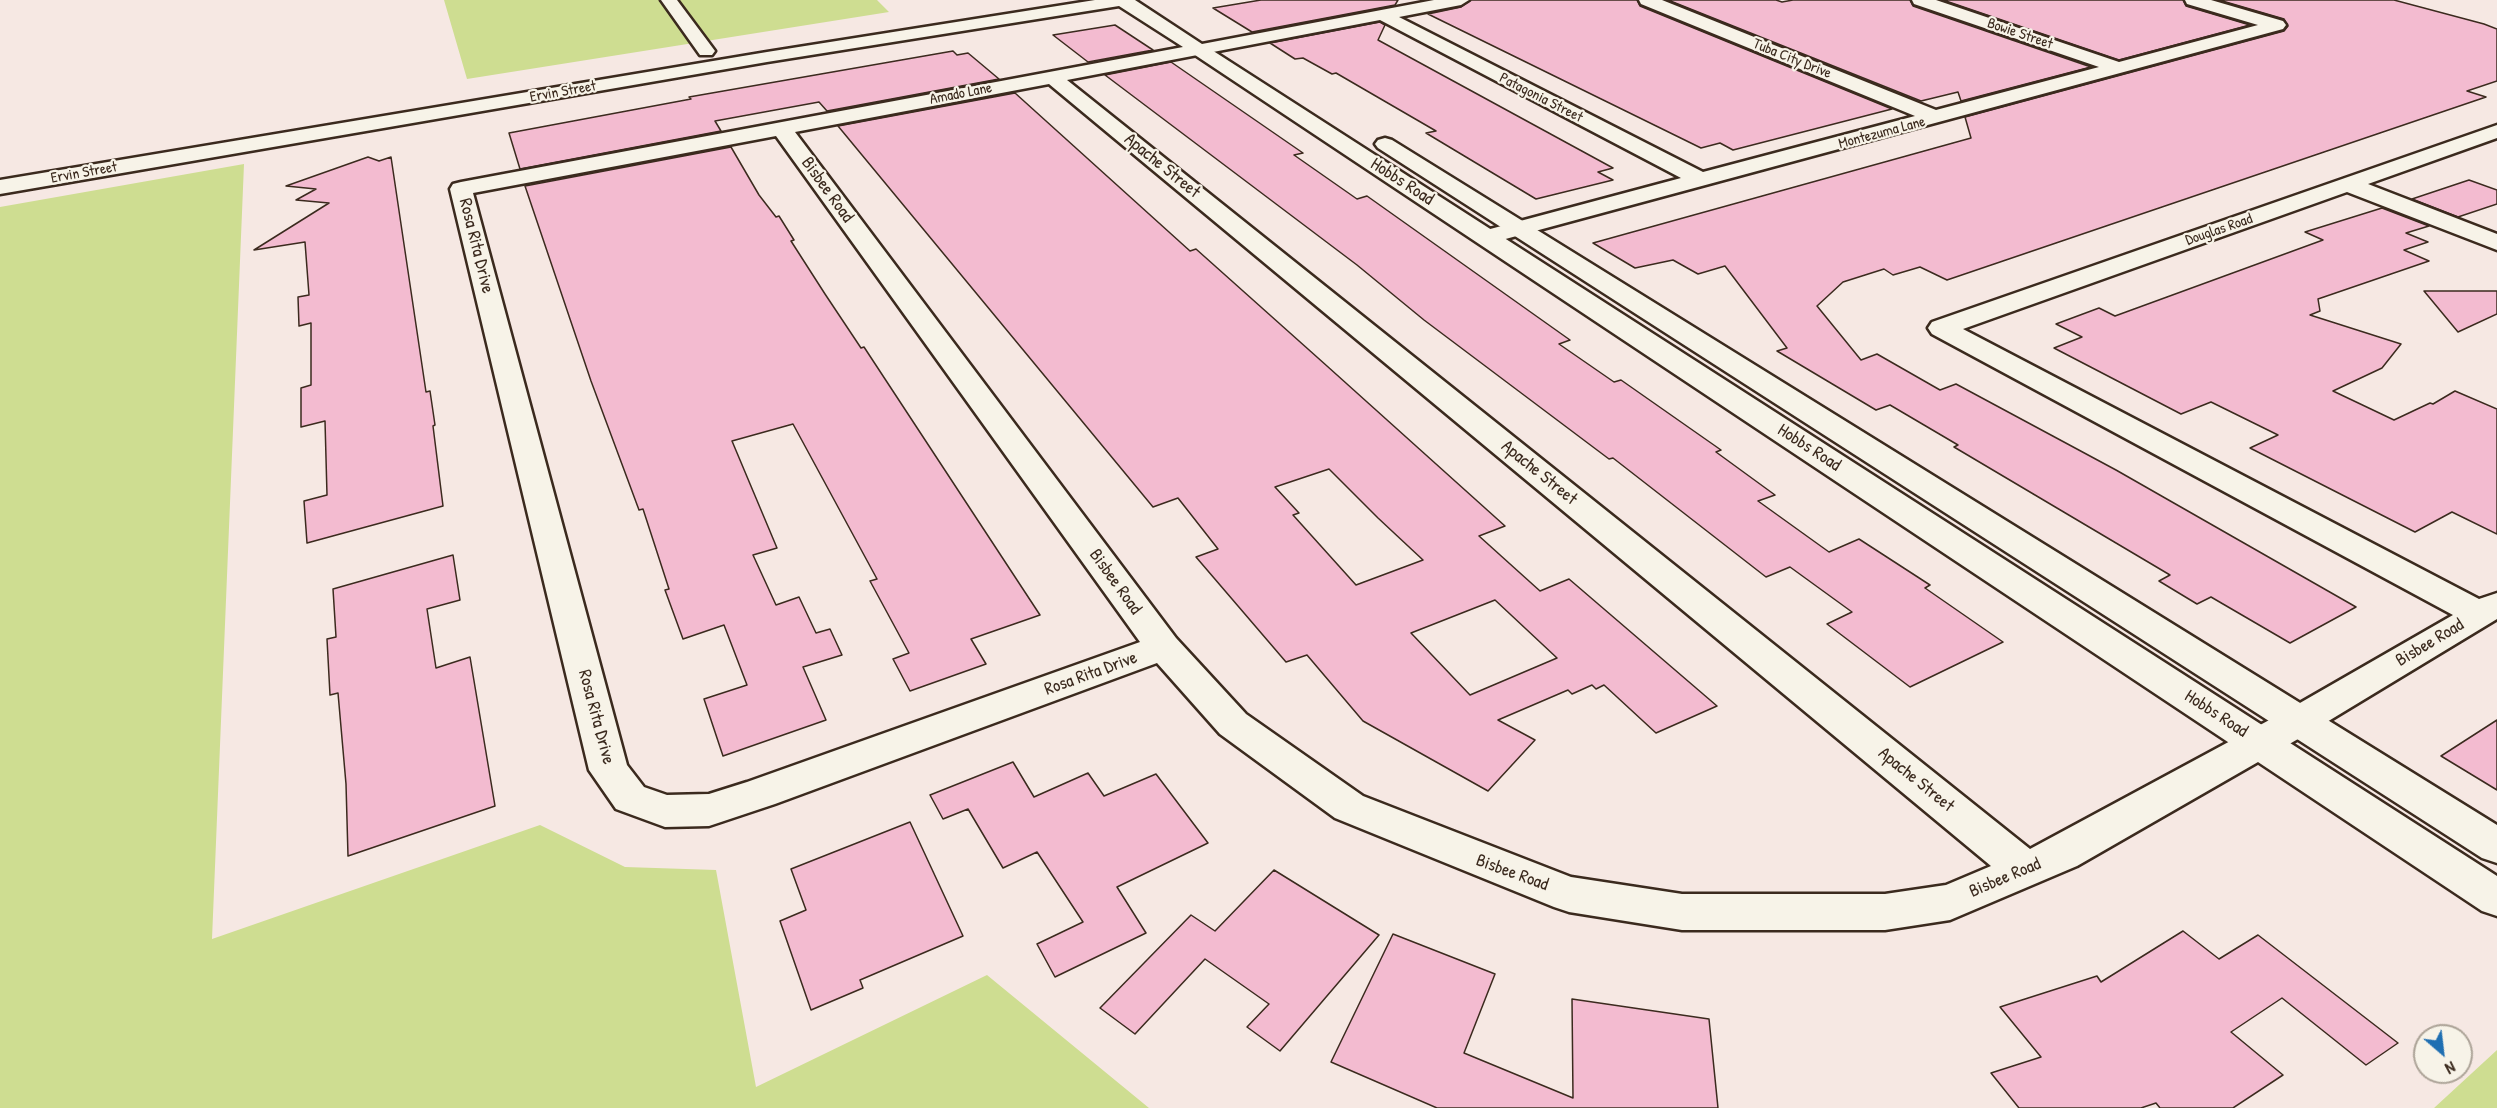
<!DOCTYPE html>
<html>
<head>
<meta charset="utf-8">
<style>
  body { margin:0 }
  #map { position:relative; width:2497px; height:1108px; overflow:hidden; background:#f6e8e3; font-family:"Patrick Hand",sans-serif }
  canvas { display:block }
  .north { position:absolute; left:2413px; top:1024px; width:60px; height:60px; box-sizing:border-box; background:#f7f3e8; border:2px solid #aca397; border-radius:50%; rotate:152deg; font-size:16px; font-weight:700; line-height:24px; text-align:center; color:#3b2a1e }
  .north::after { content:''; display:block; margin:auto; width:21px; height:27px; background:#1f6fb2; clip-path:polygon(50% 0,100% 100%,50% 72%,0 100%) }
</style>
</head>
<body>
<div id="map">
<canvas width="2497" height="1108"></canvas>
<div class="north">N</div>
</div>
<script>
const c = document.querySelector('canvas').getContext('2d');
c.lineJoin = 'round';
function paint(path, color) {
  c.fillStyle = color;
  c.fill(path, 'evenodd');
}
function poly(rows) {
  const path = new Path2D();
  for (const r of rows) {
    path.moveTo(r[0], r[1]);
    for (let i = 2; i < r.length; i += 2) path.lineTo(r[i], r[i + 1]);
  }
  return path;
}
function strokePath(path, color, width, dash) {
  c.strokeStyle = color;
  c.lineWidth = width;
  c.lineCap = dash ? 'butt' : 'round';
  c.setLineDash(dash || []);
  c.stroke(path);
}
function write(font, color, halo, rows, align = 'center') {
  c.font = font + ' "Patrick Hand",sans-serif';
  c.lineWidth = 4.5;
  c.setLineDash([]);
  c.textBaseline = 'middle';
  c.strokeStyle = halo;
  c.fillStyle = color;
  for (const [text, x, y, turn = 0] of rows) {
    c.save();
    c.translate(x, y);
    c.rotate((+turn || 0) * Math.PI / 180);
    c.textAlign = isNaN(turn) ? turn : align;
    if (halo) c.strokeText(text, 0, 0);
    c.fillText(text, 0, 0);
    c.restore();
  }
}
const green = poly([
  [444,0,877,0,889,12,467,79],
  [244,164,212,939,540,825,625,867,716,870,756,1087,987,975,1149,1108,0,1108,0,207],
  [2497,1050,2497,1108,2434,1108]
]);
const building = poly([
  [1261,0,1398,0,1395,5,1252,32,1213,8,1261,0],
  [1471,0,1637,0,1640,6,1892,109,1733,150,1720,143,1701,148,1428,14,1461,7,1471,0],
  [1668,0,1776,0,1782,2,1793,0,1910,0,1913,6,2091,67,1961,101,1958,92,1921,101,1668,0],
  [1943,0,2183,0,2186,6,2250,25,2119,60,1943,0],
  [2219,0,2394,0,2484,24,2497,29,2497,81,2467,91,2486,97,1947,280,1920,267,1893,275,1884,269,1843,282,1817,306,1861,360,1877,354,1940,390,1956,384,2116,470,2356,607,2290,643,2211,597,2197,604,2159,581,2170,575,1954,447,1958,445,1890,405,1876,410,1777,351,1787,348,1725,266,1698,274,1673,260,1635,268,1593,243,1971,138,1965,117,2284,31,2288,26,2284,19,2219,0],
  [1380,22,1385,25,1378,40,1613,168,1598,172,1613,180,1536,199,1426,133,1436,131,1336,73,1332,74,1303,58,1295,59,1270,43,1380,22],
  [1115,25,1153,50,1088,62,1053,35,1115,25],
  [953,51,957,55,968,53,999,79,827,111,819,102,715,121,721,131,520,169,509,133,691,99,689,97,953,51],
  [1171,62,1303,153,1294,155,1357,199,1367,196,1570,340,1559,344,1614,382,1621,380,1721,450,1716,452,1775,495,1758,501,1829,552,1859,539,1930,585,1925,588,2003,642,1910,687,1827,624,1852,612,1790,567,1766,577,1613,458,1609,459,1424,320,1357,265,1105,75,1171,62],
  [1015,93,1190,251,1196,249,1327,366,1505,526,1479,536,1540,591,1569,579,1717,706,1656,733,1604,685,1596,689,1592,685,1572,694,1568,690,1498,720,1535,740,1488,791,1363,721,1307,655,1286,662,1196,557,1218,549,1178,498,1153,507,838,126,1015,93],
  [1329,469,1378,518,1423,560,1356,585,1293,515,1299,513,1275,487,1329,469],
  [1495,600,1557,658,1470,695,1411,633,1495,600],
  [731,147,759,195,776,217,779,216,794,240,791,241,825,294,861,348,864,347,1040,615,971,639,986,664,910,691,893,659,909,653,870,581,877,579,793,424,732,441,777,548,753,555,776,605,799,597,816,633,830,629,842,655,803,667,826,720,723,756,704,699,747,685,724,625,683,639,665,590,669,589,643,509,639,510,591,381,525,186,731,147],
  [368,157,379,161,391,157,426,392,430,391,435,425,433,426,443,506,307,543,304,501,327,495,325,421,301,427,301,388,311,385,311,323,299,326,298,297,309,295,305,242,254,250,329,203,296,200,316,189,286,186,368,157],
  [2469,180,2497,190,2497,204,2458,217,2412,199,2469,180],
  [2382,208,2429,226,2406,233,2428,242,2404,250,2429,261,2318,299,2320,311,2310,315,2401,344,2382,368,2333,391,2394,420,2430,403,2433,404,2455,391,2497,409,2497,534,2452,512,2415,532,2250,448,2278,435,2211,402,2181,414,2054,348,2082,337,2056,324,2099,308,2115,316,2323,240,2305,232,2382,208],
  [2424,291,2497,291,2497,314,2458,332,2424,291],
  [453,555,460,600,427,609,436,668,470,657,495,806,348,856,346,784,338,693,330,695,327,639,336,637,333,589,453,555],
  [2497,720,2497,790,2441,756,2497,720],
  [1013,762,1034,797,1088,773,1104,796,1156,774,1208,843,1117,887,1146,933,1055,977,1037,944,1083,922,1037,852,1003,868,968,809,943,819,930,795,1013,762],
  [910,822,963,936,860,980,863,988,811,1010,780,921,806,910,791,869,910,822],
  [1274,870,1379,935,1280,1051,1247,1027,1269,1004,1205,959,1135,1034,1100,1008,1191,915,1215,931,1274,870],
  [2183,931,2219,959,2258,935,2398,1043,2366,1065,2282,998,2231,1032,2283,1075,2233,1108,2160,1108,2156,1103,2141,1108,2019,1108,1991,1073,2041,1057,2000,1007,2097,976,2101,982,2183,931],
  [1393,934,1495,974,1464,1053,1573,1098,1572,999,1709,1019,1718,1108,1437,1108,1331,1062,1393,934]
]);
const minor = poly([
  [661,0,677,0,715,51,712,55,700,55,661,0],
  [1095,0,1135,0,1202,44,1434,0,1469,0,1461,5,1399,17,1703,172,1915,116,1641,4,1639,0,1662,0,1936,110,2099,67,1914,4,1912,0,1936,0,2119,62,2258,25,2187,4,2185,0,2211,0,2283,21,2286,25,2283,29,1487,244,1479,242,1475,237,1479,232,1681,178,1380,20,1067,80,2030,849,2286,711,2453,615,1932,334,1928,328,1932,322,2497,125,2497,138,2368,184,2497,234,2497,250,2347,192,1963,329,2479,599,2497,593,2497,619,2312,731,2077,866,1950,920,1885,930,1682,930,1569,912,1554,907,1335,818,1220,734,1157,663,775,804,709,826,665,827,616,809,589,770,450,189,453,184,461,182,1183,47,1119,6,767,62,0,194,0,180,767,52,1095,0],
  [1049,84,1991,866,1946,885,1885,894,1682,894,1571,877,1363,796,1246,714,1176,638,795,132,1049,84],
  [776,136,1140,642,747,782,709,794,667,795,644,787,627,765,473,193,776,136]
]);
const tertiary = poly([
  [1198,44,1204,45,2497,876,2497,916,2482,911,1192,53,1189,49,1192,45,1198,44],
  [1385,138,1392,140,2497,825,2497,863,2482,858,1378,148,1375,144,1378,140,1385,138]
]);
const farStreetnames = [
  ["Bowie Street",2020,34,19],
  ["Tuba City Drive",1792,59,22],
  ["Ervin Street",563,92,-10],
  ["Amado Lane",961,94,-11],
  ["Patagonia Street",1541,98,27],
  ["Montezuma Lane",1882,133,-15],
  ["Ervin Street",84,173,-10],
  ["Douglas Road",2219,230,-19]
];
const streetNames = [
  ["Apache Street",1162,166,39],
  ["Hobbs Road",1402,182,33],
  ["Bisbee Road",827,190,54],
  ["Rosa Rita Drive",476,246,76],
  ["Hobbs Road",1809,448,33],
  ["Apache Street",1539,473,39],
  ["Bisbee Road",1115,582,54],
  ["Bisbee Road",2430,643,-31],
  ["Rosa Rita Drive",1091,674,-20],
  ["Hobbs Road",2216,714,33],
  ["Rosa Rita Drive",596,717,75],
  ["Apache Street",1916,780,39],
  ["Bisbee Road",1512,873,20],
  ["Bisbee Road",2005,878,-23]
];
paint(green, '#cedd91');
paint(building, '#f3bbd0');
strokePath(building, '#3b2a1e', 1.5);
strokePath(minor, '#3b2a1e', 5);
strokePath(tertiary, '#3b2a1e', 5);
paint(minor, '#f7f3e8');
paint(tertiary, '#f7f3e8');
write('15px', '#3b2a1e', '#f7f3e8', farStreetnames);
write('18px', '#3b2a1e', '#f7f3e8', streetNames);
</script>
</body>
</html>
